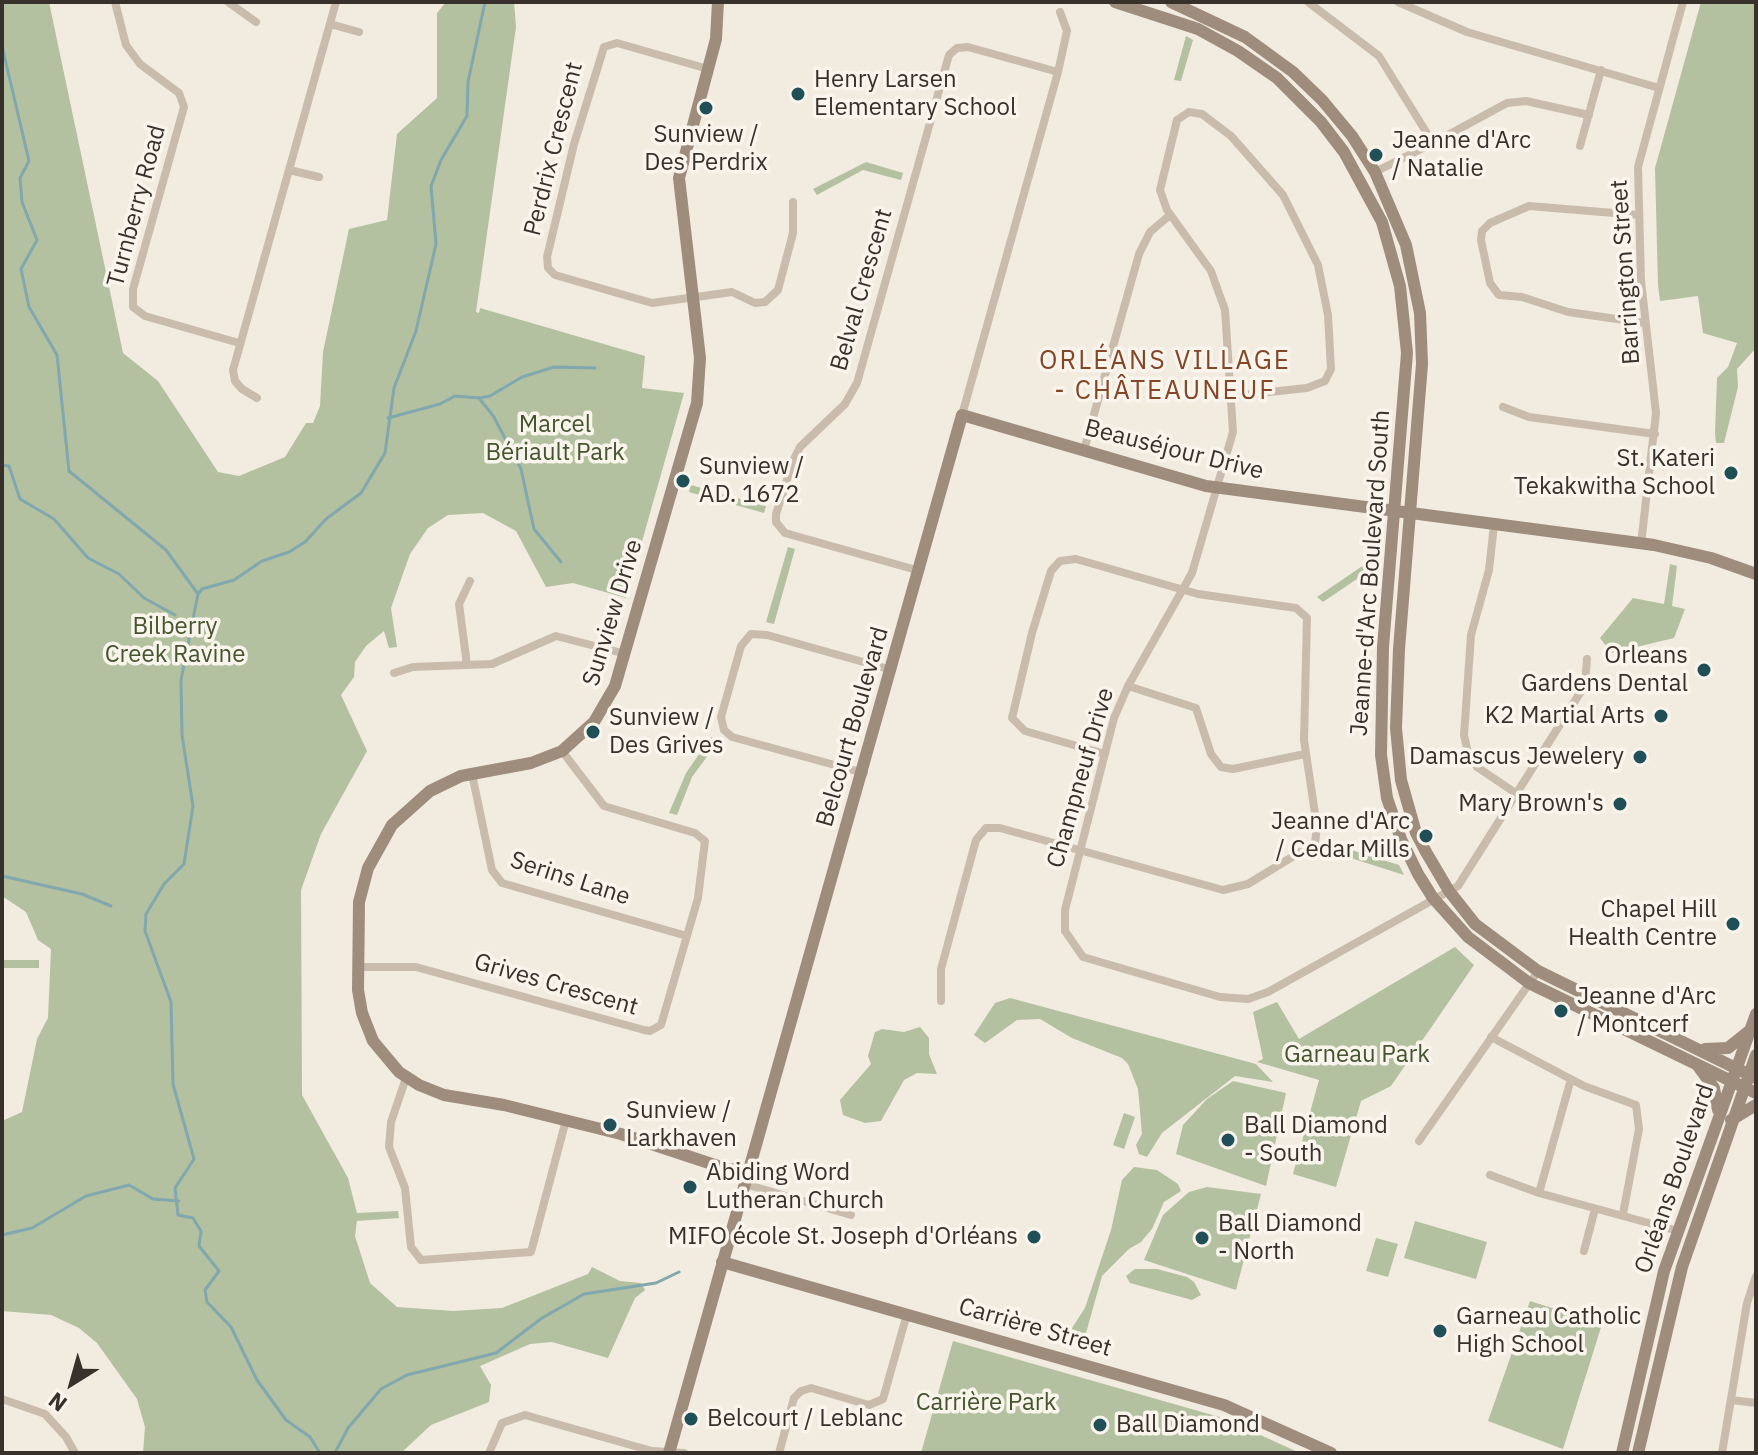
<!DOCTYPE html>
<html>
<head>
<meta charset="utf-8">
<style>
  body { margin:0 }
  #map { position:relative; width:1758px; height:1455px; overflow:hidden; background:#f2ebe0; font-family:"IBM Plex Sans",sans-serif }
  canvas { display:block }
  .frame { position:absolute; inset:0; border:4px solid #38302a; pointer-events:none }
  .north { position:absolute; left:32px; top:1343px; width:80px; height:80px; -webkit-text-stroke:6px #faf5ec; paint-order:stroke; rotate:217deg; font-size:22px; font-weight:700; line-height:32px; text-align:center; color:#38302a }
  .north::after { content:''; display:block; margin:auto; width:28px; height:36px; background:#38302a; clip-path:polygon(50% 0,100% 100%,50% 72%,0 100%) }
</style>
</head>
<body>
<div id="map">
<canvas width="1758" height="1455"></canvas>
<div class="frame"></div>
<div class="north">N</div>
</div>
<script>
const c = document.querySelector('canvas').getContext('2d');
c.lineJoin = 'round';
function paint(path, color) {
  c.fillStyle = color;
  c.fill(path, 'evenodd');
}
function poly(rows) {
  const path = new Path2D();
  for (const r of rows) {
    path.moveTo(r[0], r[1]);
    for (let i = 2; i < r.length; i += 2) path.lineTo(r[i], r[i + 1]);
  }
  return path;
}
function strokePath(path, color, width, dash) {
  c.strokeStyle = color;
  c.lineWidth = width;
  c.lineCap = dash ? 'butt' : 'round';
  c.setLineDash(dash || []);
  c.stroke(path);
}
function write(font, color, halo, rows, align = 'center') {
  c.font = font + ' "IBM Plex Sans",sans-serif';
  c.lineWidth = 7;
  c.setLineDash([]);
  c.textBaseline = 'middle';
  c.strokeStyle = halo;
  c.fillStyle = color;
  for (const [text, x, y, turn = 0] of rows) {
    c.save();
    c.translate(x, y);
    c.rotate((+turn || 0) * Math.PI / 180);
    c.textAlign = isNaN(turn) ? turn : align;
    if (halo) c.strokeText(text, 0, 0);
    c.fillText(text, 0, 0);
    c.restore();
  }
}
const green = poly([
  [2,2,49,2,123,353,158,381,218,472,239,476,285,457,306,423,313,423,320,406,323,352,349,229,387,220,397,134,437,98,437,13,446,2,514,2,516,27,476,312,479,313,480,308,645,356,642,388,684,393,626,598,573,583,546,587,516,531,483,513,448,515,428,528,410,554,391,608,397,647,389,648,384,631,366,646,355,662,354,677,341,695,367,751,321,834,301,890,302,1095,348,1178,357,1213,398,1211,399,1218,357,1221,355,1236,370,1283,397,1307,453,1311,502,1308,588,1274,592,1267,620,1281,641,1283,645,1290,635,1298,608,1358,552,1342,530,1344,480,1366,491,1385,489,1402,431,1425,401,1453,143,1453,145,1427,137,1399,97,1343,79,1328,51,1315,2,1311,2,1121,22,1112,37,1039,48,1018,51,949,38,940,26,912,2,896],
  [1701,2,1756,2,1756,348,1737,369,1738,387,1724,443,1716,443,1715,434,1717,378,1728,367,1737,343,1703,333,1698,296,1660,301,1658,285,1655,168],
  [1186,36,1193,40,1181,81,1174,80],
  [866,162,903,173,901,180,863,170,817,195,813,189],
  [691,485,766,506,764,513,689,492],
  [788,547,795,549,774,624,766,622],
  [1377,556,1376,566,1323,602,1317,597],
  [1670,564,1677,566,1672,606,1685,609,1674,638,1611,653,1600,638,1633,598,1664,604],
  [711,737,717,743,692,777,677,815,669,813,686,773],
  [1335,845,1399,865,1404,875,1332,852],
  [1455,947,1474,965,1391,1086,1361,1101,1336,1187,1293,1174,1319,1080,1257,1062,1263,1059,1253,1012,1277,1002,1299,1039],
  [2,960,39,960,39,968,2,968],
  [1010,998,1256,1064,1273,1082,1235,1076,1162,1133,1147,1157,1139,1154,1136,1145,1142,1134,1138,1089,1128,1064,1122,1058,1072,1038,1040,1019,1017,1020,985,1043,974,1035,995,1003],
  [920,1027,929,1038,929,1054,937,1074,917,1073,904,1080,881,1121,865,1123,843,1115,840,1100,871,1064,868,1056,875,1032,882,1029,904,1032],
  [1233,1081,1286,1093,1266,1186,1176,1154,1183,1125,1207,1099],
  [1124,1113,1135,1117,1124,1149,1113,1145],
  [1134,1167,1157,1170,1178,1184,1181,1191,1164,1202,1152,1229,1141,1242,1129,1249,1102,1276,1086,1333,1092,1342,1083,1350,1072,1341,1072,1328,1085,1308,1111,1230,1122,1180],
  [1207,1187,1261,1194,1236,1290,1144,1260,1163,1215,1189,1192],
  [1415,1221,1487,1242,1476,1279,1404,1258],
  [1376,1238,1398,1244,1388,1277,1366,1271],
  [1135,1269,1157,1269,1187,1277,1194,1282,1201,1295,1192,1300,1130,1283,1126,1276],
  [1530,1301,1602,1324,1563,1449,1488,1421],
  [953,1341,1223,1418,1300,1453,921,1453]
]);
const stream = poly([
  [2,46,29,161,20,178,22,202,37,240,21,269,29,307,57,355,69,471,166,550,198,594,181,680,182,735,193,806,184,864,164,884,146,914,145,931,171,1002,173,1084,194,1159,175,1188,178,1215,193,1218,201,1231,199,1246,219,1271,205,1290,207,1302,231,1327,257,1380,286,1420,310,1437,320,1453],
  [479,398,490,396,522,377,554,367,595,368],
  [388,418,440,404,455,396,479,398,494,417,521,469,534,529,561,562],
  [2,465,9,466,20,499,54,519,88,558,119,574,144,598,175,615],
  [198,594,202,589,234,580,262,561,289,552,305,542,326,519,361,493,385,453,394,388,416,331,436,244,431,186,441,160,467,116,468,82,485,2],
  [2,876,82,894,111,906],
  [2,1235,32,1228,86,1196,129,1185,153,1199,179,1201],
  [335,1453,348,1428,381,1389,407,1375,496,1353,542,1318,584,1294,656,1283,679,1272]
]);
const street = poly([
  [115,2,126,45,140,64,179,93,184,107,133,289,133,307,145,316,239,343],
  [228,2,256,22],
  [1308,2,1379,56,1433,143,1507,103,1526,101,1589,115],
  [1398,2,1467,32,1659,88],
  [330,24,359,32],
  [708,69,617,43,604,47,574,144,547,257,548,268,555,275,652,303,732,292,755,303,765,302,778,290,793,233,793,202],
  [1580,146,1601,70],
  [289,170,319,177],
  [1375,172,1433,143],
  [1638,215,1529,206,1490,223,1482,231,1481,240,1490,283,1499,295,1522,297,1568,312,1645,323],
  [1232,396,1307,388,1325,381,1331,369,1328,315,1318,265,1283,195,1231,136,1202,114,1189,112,1177,120,1160,190,1167,210,1211,271,1225,310,1233,432,1192,573,1128,686,1114,718,1065,910,1065,931,1083,957,1220,997,1248,999,1268,992,1458,886,1585,685,1587,659],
  [257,398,242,389,235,381,233,370,336,2],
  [1503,407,1529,417,1655,434],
  [962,415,1058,72,1067,31,1060,12],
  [1084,450,1139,254,1150,232,1170,215],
  [1494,525,1489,570,1471,635,1464,735,1468,753,1477,767,1517,794],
  [1641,544,1656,413,1641,281,1638,167,1683,2],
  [920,571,785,533,776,522,776,514,793,461,800,447,845,404,857,383,949,55,957,48,968,47,1058,72],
  [467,665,459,604,470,581],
  [394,673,413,667,492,664,556,636,626,654],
  [1128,686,1196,708,1211,754,1221,767,1233,769,1305,754],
  [864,773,732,737,724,730,721,717,741,646,751,634,767,635,892,670],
  [472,774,492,870,502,883,687,936],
  [358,967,416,967,644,1030,650,1031,661,1025,698,898,705,841,695,833,604,806,562,751],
  [941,1001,941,969,976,840,986,828,1000,828,1223,890,1248,884,1315,843,1317,827,1304,740,1307,618,1296,608,1198,594,1076,559,1060,561,1051,571,1032,633,1012,718,1025,731,1105,754],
  [1491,1037,1584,1086,1636,1105,1639,1129,1623,1214],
  [406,1078,391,1122,389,1147,405,1188,411,1247,421,1260,531,1252,566,1120],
  [1419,1141,1538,971],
  [1490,1175,1539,1193,1678,1231],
  [745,1184,851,1215],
  [1539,1193,1571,1079],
  [1584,1251,1595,1209],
  [2,1399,45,1414,66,1437,75,1453],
  [1731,1400,1756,1403],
  [489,1453,502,1423,525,1415,652,1451,684,1453],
  [779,1453,794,1398,801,1391,811,1388,869,1405,883,1399,907,1314],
  [1722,1453,1747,1303,1756,1276]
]);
const secondary = poly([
  [718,2,716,39,679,178,700,358,697,403,615,686,594,722,562,751,531,763,461,776,430,791,392,825,368,868,359,902,358,990,362,1013,373,1041,399,1072,419,1085,444,1095,504,1105,621,1134,730,1170,738,1168],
  [1115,2,1198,29,1238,51,1277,78,1321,122,1344,152,1382,222,1400,286,1407,353,1383,647,1381,755,1387,798,1401,839,1418,874,1433,898,1468,937,1529,983,1756,1093],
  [1171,2,1245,37,1293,72,1322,100,1352,136,1375,172,1406,245,1420,313,1422,364,1399,649,1396,728,1401,780,1416,833,1426,852,1449,891,1475,924,1538,971,1756,1078],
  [1705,1049,1728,1048,1748,1032],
  [1698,1066,1714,1088,1718,1110],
  [1731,1120,1756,1105],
  [722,1262,1224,1405,1331,1453],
  [669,1453,962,415,1206,486,1654,545,1711,558,1756,574],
  [1622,1453,1664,1271,1756,1014],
  [1638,1453,1682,1267,1756,1055]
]);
const markers = [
  [798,94,8,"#214f58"],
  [706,108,8,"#214f58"],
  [1376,155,8,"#214f58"],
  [1731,473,8,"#214f58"],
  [683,481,8,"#214f58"],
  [1704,670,8,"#214f58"],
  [1661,716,8,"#214f58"],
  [593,732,8,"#214f58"],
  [1640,757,8,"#214f58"],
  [1620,804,8,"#214f58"],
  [1426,836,8,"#214f58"],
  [1733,924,8,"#214f58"],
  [1561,1011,8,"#214f58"],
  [610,1125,8,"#214f58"],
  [1228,1140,8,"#214f58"],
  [690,1187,8,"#214f58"],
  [1034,1237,8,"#214f58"],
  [1202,1238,8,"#214f58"],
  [1440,1331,8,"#214f58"],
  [691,1419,8,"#214f58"],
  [1100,1425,8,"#214f58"]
];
const poiNames = [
  ["Henry Larsen",814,80],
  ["Elementary School",814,108],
  ["Sunview /",706,135,"center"],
  ["Des Perdrix",706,163,"center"],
  ["Jeanne d'Arc",1392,141],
  ["/ Natalie",1392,169],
  ["St. Kateri",1715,459,"right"],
  ["Tekakwitha School",1715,487,"right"],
  ["Sunview /",699,467],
  ["AD. 1672",699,495],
  ["Orleans",1688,656,"right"],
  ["Gardens Dental",1688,684,"right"],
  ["K2 Martial Arts",1645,716,"right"],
  ["Sunview /",609,718],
  ["Des Grives",609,746],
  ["Damascus Jewelery",1624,757,"right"],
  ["Mary Brown's",1604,804,"right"],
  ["Jeanne d'Arc",1410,822,"right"],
  ["/ Cedar Mills",1410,850,"right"],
  ["Chapel Hill",1717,910,"right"],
  ["Health Centre",1717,938,"right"],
  ["Jeanne d'Arc",1577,997],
  ["/ Montcerf",1577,1025],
  ["Sunview /",626,1111],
  ["Larkhaven",626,1139],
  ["Ball Diamond",1244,1126],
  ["- South",1244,1154],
  ["Abiding Word",706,1173],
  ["Lutheran Church",706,1201],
  ["Ball Diamond",1218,1224],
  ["- North",1218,1252],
  ["MIFO école St. Joseph d'Orléans",1018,1237,"right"],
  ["Garneau Catholic",1456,1317],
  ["High School",1456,1345],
  ["Belcourt / Leblanc",707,1419],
  ["Ball Diamond",1116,1425]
];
const streetNames = [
  ["Perdrix Crescent",554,149,-76],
  ["Turnberry Road",137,206,-75],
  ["Barrington Street",1626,272,-94],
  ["Belval Crescent",862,290,-74],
  ["Beauséjour Drive",1174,450,14],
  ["Jeanne-d'Arc Boulevard South",1371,573,-86],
  ["Sunview Drive",613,613,-73],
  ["Belcourt Boulevard",853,727,-74],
  ["Champneuf Drive",1081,778,-74],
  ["Serins Lane",570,879,18],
  ["Grives Crescent",556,985,16],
  ["Orléans Boulevard",1675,1179,-71],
  ["Carrière Street",1035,1328,16]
];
const parkNames = [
  ["Marcel",555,425],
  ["Bériault Park",555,453],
  ["Bilberry",175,627],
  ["Creek Ravine",175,655],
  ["Garneau Park",1357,1055],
  ["Carrière Park",986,1403]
];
const neighbourhoodNames = [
  ["ORLÉANS VILLAGE",1165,361],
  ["- CHÂTEAUNEUF",1165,391]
];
paint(green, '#b3c1a0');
strokePath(stream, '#80a8ae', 3);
strokePath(street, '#cabcac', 8);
strokePath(secondary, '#9e8c7d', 12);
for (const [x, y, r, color] of markers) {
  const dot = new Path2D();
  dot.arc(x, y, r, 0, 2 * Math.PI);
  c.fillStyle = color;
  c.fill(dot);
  strokePath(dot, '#faf5ec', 3);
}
write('24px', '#38302a', '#faf5ec', poiNames, 'left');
write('24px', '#38302a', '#faf5ec', streetNames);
write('24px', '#44552f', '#faf5ec', parkNames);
c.letterSpacing = '2px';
write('26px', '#844627', '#faf5ec', neighbourhoodNames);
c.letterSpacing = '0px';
</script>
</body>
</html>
